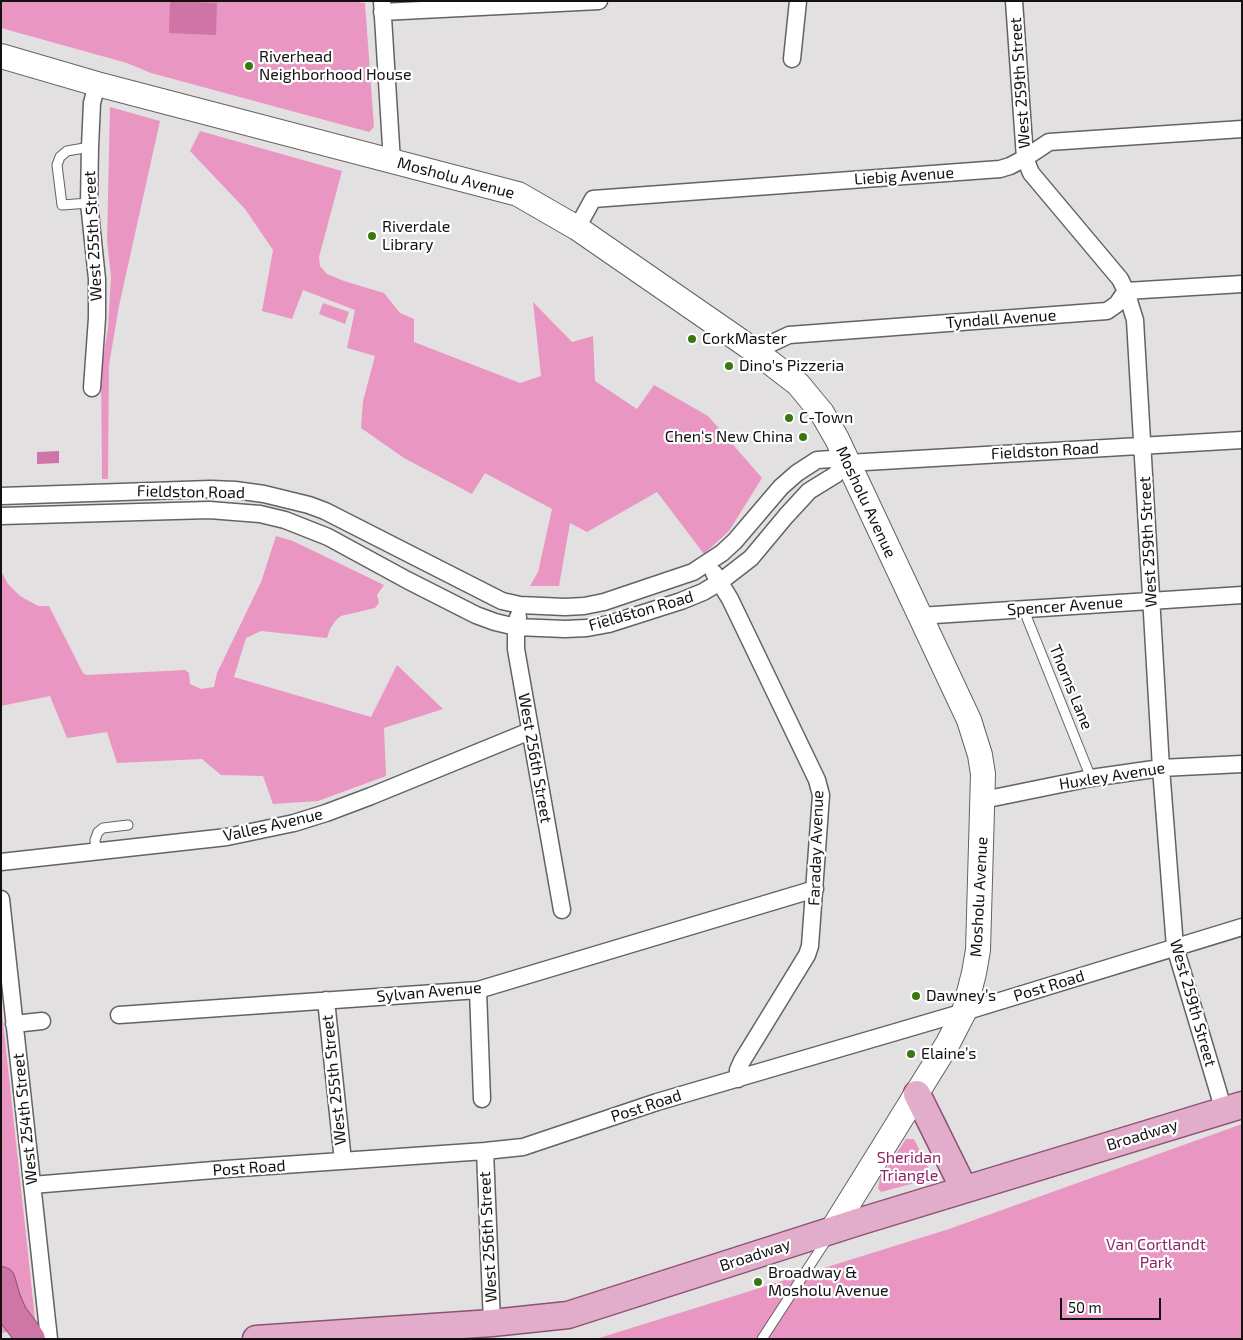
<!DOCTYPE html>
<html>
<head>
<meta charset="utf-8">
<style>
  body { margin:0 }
  #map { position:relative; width:1243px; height:1340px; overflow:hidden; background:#e3e0e1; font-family:"Exo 2",sans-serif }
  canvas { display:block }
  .frame { position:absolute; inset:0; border:2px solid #121011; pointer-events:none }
  .scale { position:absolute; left:1060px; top:1298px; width:101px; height:22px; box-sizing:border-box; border:2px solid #121011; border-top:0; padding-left:6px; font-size:15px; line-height:18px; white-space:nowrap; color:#121011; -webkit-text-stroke:4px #fff; paint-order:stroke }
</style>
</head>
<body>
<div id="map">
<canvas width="1243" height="1340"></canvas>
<div class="frame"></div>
<div class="scale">50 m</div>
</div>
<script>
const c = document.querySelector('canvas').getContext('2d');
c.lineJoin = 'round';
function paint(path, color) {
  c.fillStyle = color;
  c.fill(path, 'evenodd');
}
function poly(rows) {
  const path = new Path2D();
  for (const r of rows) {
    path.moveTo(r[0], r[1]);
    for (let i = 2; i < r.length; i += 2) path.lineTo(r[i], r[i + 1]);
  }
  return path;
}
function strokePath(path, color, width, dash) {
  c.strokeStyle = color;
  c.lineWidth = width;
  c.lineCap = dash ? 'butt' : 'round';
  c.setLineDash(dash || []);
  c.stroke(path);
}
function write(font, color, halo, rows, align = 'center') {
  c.font = font + ' "Exo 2",sans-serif';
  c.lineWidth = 4.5;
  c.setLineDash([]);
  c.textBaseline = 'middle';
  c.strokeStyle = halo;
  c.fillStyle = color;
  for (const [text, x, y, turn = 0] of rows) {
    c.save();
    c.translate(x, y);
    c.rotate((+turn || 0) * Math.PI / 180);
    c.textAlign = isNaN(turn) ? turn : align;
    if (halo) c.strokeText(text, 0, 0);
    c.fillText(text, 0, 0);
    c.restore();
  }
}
const green = poly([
  [1,1,349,1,365,3,374,127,369,132,151,73,127,63,1,28],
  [110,107,160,121,119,306,109,365,108,479,102,479,101,372,108,328,111,277,107,241],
  [200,131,342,171,319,257,320,266,327,274,344,281,384,293,400,313,414,319,414,342,520,383,541,376,533,302,572,342,593,336,595,381,637,409,654,385,708,416,762,478,729,531,704,554,657,492,587,532,570,523,559,586,530,586,538,572,552,509,485,473,472,494,404,458,361,428,363,401,375,356,347,348,355,310,303,290,292,319,262,311,273,250,245,209,190,151],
  [323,303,349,312,345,324,319,314],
  [276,536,293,541,384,585,377,595,379,603,375,608,341,616,336,620,330,629,327,638,261,631,246,638,234,677,371,717,397,665,443,709,384,728,386,776,318,801,273,804,263,776,221,775,202,759,117,763,107,732,67,738,50,696,1,706,1,571,8,584,20,596,38,606,49,606,83,673,86,675,185,670,189,673,190,684,201,689,214,687,217,673,261,582],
  [1,1003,36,1328,1,1333],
  [1242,1124,1242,1339,596,1339,949,1229],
  [906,1139,914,1139,929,1169,929,1178,926,1180,881,1192,878,1188,880,1178]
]);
const water = poly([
  [170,1,217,3,216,35,169,33],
  [59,451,59,463,37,464,37,452]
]);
const lane = poly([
  [89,203,62,205,57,165,60,157,67,151,90,147],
  [1023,608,1091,778],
  [96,851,95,840,98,832,103,828,128,825],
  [762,1339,827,1239]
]);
const street = poly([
  [382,1,392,162],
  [1014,1,1025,158,1031,173,1120,279,1126,291,1135,320,1161,768,1175,947,1224,1111],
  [382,12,599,1],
  [792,59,798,1],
  [577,228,593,199,1000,169,1010,166,1025,158,1049,142,1242,129],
  [755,351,789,335,1107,311,1117,304,1126,291,1242,284],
  [92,388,97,318,97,279,89,203,90,147,92,103,97,84],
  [1,496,211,489,235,490,264,494,309,505,325,511,502,601,520,605,565,607,584,606,604,602,693,572,722,553,735,541,781,487,797,473,817,460,832,459,848,463,1242,440],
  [1,516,209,510,260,514,285,520,328,537,407,580,476,615,495,622,516,627,565,629,587,628,609,624,681,601,703,592,720,582,751,558,786,516,809,491,835,475,848,463],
  [714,573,730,599,817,780,821,795,810,946,807,955,742,1061,738,1070,738,1079],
  [919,616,1242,595],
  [518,617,516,627,516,649,562,910],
  [983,800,1091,778,1161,768,1242,764],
  [1,862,227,837,294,823,326,813,371,796,530,731],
  [1,899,49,1339],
  [478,990,482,1099],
  [326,1000,343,1161],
  [119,1015,478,990,815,889],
  [14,1024,42,1021],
  [485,1151,492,1323],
  [32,1185,226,1169,485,1151,523,1147,657,1102,964,1012,1242,927]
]);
const secondary = poly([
  [1,56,97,84,518,194,577,228,755,351,798,384,822,413,837,439,969,720,980,755,983,774,978,950,974,973,964,1012,948,1043,832,1230]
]);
const primary = poly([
  [917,1094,964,1189],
  [256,1339,492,1323,568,1315,858,1222,1242,1105]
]);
const highway = poly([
  [1,1281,6,1299,13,1315,31,1339]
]);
const markers = [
  [249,66,5,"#397711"],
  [372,236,5,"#397711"],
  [692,339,5,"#397711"],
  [729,366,5,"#397711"],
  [789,418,5,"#397711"],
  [803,437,5,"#397711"],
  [916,996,5,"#397711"],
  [911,1054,5,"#397711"],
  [758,1282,5,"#397711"]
];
const poiNames = [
  ["Riverhead",259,57],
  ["Neighborhood House",259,75],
  ["Riverdale",382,227],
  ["Library",382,245],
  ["CorkMaster",702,339],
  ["Dino's Pizzeria",739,366],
  ["C-Town",799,418],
  ["Chen‘s New China",793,437,"right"],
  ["Dawney’s",926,996],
  ["Elaine’s",921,1054],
  ["Broadway &",768,1273],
  ["Mosholu Avenue",768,1291]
];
const streetNames = [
  ["West 259th Street",1020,83,-94],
  ["Liebig Avenue",904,176,-4],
  ["Mosholu Avenue",456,178,15],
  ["West 255th Street",93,236,-93],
  ["Tyndall Avenue",1001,319,-4],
  ["Fieldston Road",1045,451,-3],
  ["Fieldston Road",191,492,1],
  ["Mosholu Avenue",866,502,65],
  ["West 259th Street",1148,542,-93],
  ["Spencer Avenue",1065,606,-4],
  ["Fieldston Road",641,611,-16],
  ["Thorns Lane",1071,687,68],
  ["West 256th Street",535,758,80],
  ["Huxley Avenue",1112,776,-9],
  ["Valles Avenue",273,825,-13],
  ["Faraday Avenue",816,848,-88],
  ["Mosholu Avenue",979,897,-87],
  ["Post Road",1049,986,-17],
  ["Sylvan Avenue",429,992,-5],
  ["West 259th Street",1193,1003,74],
  ["West 255th Street",334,1080,-96],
  ["Post Road",646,1106,-18],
  ["West 254th Street",25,1119,-96],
  ["Broadway",1142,1135,-17],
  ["Post Road",249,1168,-4],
  ["West 256th Street",488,1237,-93],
  ["Broadway",755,1255,-18]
];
const parkNames = [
  ["Sheridan",909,1158],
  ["Triangle",909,1176],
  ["Van Cortlandt",1156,1245],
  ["Park",1156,1263]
];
paint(green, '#ea96c3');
paint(water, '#ce74a6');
strokePath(lane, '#656264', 11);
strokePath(street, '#656264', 19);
strokePath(secondary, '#656264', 26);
strokePath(primary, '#8d5272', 29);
strokePath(highway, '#8d5272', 30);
strokePath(lane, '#fff', 9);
strokePath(street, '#fff', 16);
strokePath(secondary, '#fff', 24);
strokePath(primary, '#e2adca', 26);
strokePath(highway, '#cf76a7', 28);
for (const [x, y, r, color] of markers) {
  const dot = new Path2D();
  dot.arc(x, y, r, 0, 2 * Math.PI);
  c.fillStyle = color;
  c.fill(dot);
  strokePath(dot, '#fff', 2);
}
write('16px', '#121011', '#fff', poiNames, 'left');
write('16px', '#121011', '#fff', streetNames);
write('16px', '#8f2467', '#fff', parkNames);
</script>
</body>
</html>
